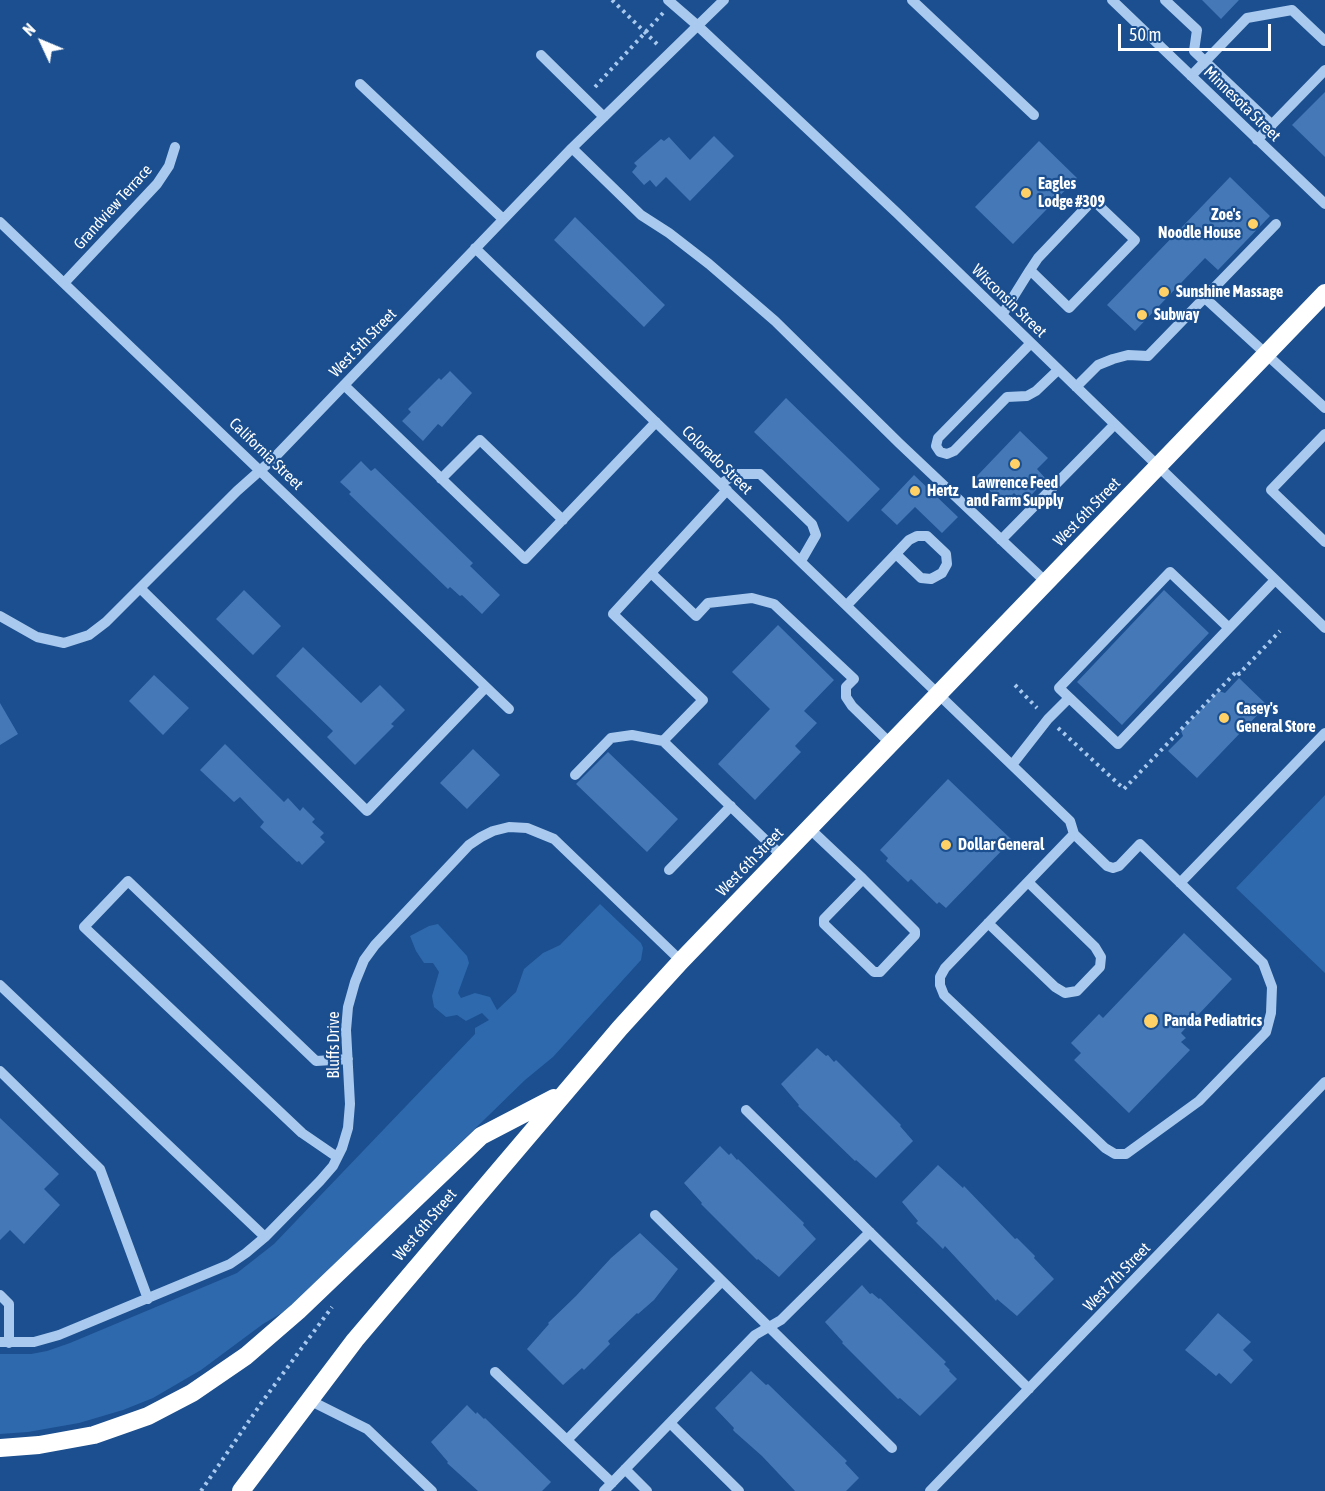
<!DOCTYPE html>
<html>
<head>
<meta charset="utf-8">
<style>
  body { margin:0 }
  #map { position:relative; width:1325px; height:1491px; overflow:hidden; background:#1b4f8f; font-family:"Asap Condensed",sans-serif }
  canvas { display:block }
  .north { position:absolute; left:12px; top:12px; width:60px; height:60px; -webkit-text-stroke:4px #1b4f8f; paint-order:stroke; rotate:314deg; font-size:16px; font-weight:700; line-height:24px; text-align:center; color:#fff }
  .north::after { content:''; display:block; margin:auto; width:21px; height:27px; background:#fff; clip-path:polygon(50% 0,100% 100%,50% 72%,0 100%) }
  .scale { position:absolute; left:1118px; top:24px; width:153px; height:27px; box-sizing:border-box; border:3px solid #fff; border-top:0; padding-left:8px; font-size:18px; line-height:21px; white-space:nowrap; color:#fff; -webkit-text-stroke:4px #1b4f8f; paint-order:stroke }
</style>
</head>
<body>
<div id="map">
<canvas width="1325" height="1491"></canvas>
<div class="north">N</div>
<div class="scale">50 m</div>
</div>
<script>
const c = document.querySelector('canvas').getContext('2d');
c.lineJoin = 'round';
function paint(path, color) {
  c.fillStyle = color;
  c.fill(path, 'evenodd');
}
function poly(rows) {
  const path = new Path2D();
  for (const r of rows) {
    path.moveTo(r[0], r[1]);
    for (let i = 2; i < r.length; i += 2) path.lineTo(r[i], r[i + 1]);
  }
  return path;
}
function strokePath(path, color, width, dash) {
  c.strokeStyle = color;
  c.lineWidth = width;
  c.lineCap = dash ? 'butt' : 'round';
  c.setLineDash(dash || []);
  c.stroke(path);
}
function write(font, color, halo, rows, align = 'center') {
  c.font = font + ' "Asap Condensed",sans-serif';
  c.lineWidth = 4.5;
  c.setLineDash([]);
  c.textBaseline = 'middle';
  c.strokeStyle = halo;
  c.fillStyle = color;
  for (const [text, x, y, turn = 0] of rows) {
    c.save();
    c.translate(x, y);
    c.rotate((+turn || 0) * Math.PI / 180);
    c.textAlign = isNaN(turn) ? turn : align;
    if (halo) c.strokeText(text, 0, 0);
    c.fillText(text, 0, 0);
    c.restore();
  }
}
const green = poly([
  [1325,795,1325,973,1236,888],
  [600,904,641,943,643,948,641,960,553,1057,525,1080,340,1260,285,1311,263,1324,201,1370,153,1398,123,1410,79,1423,28,1432,0,1434,0,1354,31,1354,47,1351,70,1343,237,1273,274,1244,475,1034,475,1028,489,1020,482,1013,466,1021,457,1015,446,1017,434,1007,432,996,439,972,433,963,424,963,416,951,410,936,429,926,438,924,467,956,469,963,458,993,461,998,475,993,490,997,497,1010,516,992,524,969,543,953,560,945]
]);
const building = poly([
  [1202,0,1239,0,1221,19],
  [1325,92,1325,157,1292,125],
  [714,136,734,156,690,201,666,177,656,187,650,180,644,185,632,172,637,166,634,163,661,139,664,141,669,137,690,160],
  [1039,141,1077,178,1013,244,975,207],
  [1230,177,1270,216,1218,270,1205,258,1135,331,1107,305],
  [575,217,665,305,644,327,554,240],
  [450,371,472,393,442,427,438,424,423,441,402,421,411,412,408,409,439,378,441,380],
  [786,398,880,489,848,522,754,432],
  [1020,431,1048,458,1037,469,1046,479,1024,503,1014,493,1003,504,976,477],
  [361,461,371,471,375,468,473,563,470,566,500,595,482,614,462,595,460,596,450,587,448,589,349,494,351,492,340,482],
  [914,475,958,517,942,533,915,507,897,525,881,510],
  [244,590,281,626,253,655,216,619],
  [1164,590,1209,633,1122,725,1077,682],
  [778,625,834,680,804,711,817,723,795,746,801,752,755,800,718,764,770,709,732,672],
  [303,647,361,703,380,685,405,710,391,724,394,726,355,765,327,737,333,731,276,676],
  [154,675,189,708,163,735,129,701],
  [1239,678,1267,705,1197,778,1168,751,1183,736,1181,731,1219,691,1225,693],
  [0,703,18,734,0,745],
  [225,744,284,802,288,798,300,811,303,807,315,819,312,822,324,833,320,837,325,842,302,865,299,861,297,862,260,827,264,822,240,797,234,802,200,770],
  [473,749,500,775,467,809,440,783],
  [608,752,678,819,647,852,576,784],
  [948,779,1012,840,946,908,939,902,937,904,911,879,908,882,886,861,888,858,880,850],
  [1184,933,1232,979,1181,1033,1186,1038,1181,1042,1190,1050,1129,1113,1074,1060,1081,1053,1071,1043,1099,1014,1103,1018],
  [817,1048,826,1056,828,1055,834,1062,836,1060,901,1125,900,1126,913,1141,876,1178,856,1160,855,1161,798,1106,799,1105,781,1084],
  [0,1118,59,1174,44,1189,60,1205,24,1244,10,1230,0,1240],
  [720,1146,729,1155,731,1153,737,1160,738,1159,804,1223,803,1225,816,1239,779,1277,758,1259,757,1260,701,1204,702,1203,684,1183],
  [938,1165,963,1188,964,1186,1015,1239,1017,1238,1035,1256,1034,1258,1054,1279,1017,1316,997,1299,996,1301,945,1246,943,1249,934,1240,916,1223,918,1221,902,1202],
  [640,1233,678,1269,654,1300,638,1314,637,1313,608,1341,610,1344,584,1370,582,1368,563,1385,527,1349,549,1324,548,1323,576,1296,611,1258],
  [862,1285,870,1294,872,1293,879,1299,880,1298,946,1362,944,1364,950,1370,949,1371,957,1379,920,1416,900,1398,898,1399,842,1343,843,1342,825,1322],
  [1218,1313,1251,1342,1243,1350,1253,1360,1231,1384,1219,1373,1216,1376,1185,1350],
  [751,1371,766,1385,768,1384,847,1461,845,1463,859,1478,846,1491,795,1491,762,1456,736,1433,733,1430,734,1428,715,1408],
  [467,1405,476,1414,477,1412,484,1419,485,1418,551,1482,542,1491,478,1491,447,1463,448,1462,431,1442]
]);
const path = poly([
  [612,0,657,44],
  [595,87,663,13],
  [1015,685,1037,708],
  [1058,728,1124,789,1237,671,1239,674,1280,631],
  [201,1491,262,1402,332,1307]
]);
const minor = poly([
  [668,0,698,26,897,213,1325,628],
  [912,0,1034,115],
  [1112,0,1325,204],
  [1165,0,1197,30,1194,51,1272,125],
  [541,55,604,117],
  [1191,76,1247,18,1292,10,1325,41],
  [360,84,503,219],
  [1257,140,1325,70],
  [572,148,641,215,669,233,709,264,775,321,899,443,1046,582],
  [0,222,509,709],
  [475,248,1070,821,1074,834,1107,866,1113,868,1119,866,1140,844,1263,963,1272,987,1271,1013,1266,1032,1199,1101,1126,1154,1115,1154,1105,1148,944,995,940,985,940,977,945,968,1074,834],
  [65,282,157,184,169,166,175,147],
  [1205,298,1325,408],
  [1002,315,1030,270,1038,258,1093,200,1135,240,1069,308,1030,270],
  [1031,343,938,438,936,446,940,452,947,454,954,451,1007,397,1027,396,1036,391,1058,370],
  [344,385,525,559,656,422],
  [1076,387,1098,365,1113,359,1128,355,1148,356,1276,224],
  [1325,434,1271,490,1325,542],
  [441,479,480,440,563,520],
  [721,484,735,474,760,474,812,524,816,535,801,561],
  [1001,540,1114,425],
  [651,573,696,616,708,603,752,598,774,604,854,679,846,687,846,697,852,706,891,744],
  [140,588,367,811,486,687],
  [847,605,909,540,917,536,927,536,946,554,947,564,942,573,931,579,921,578,896,554],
  [0,616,37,637,64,643,89,635,106,622,237,491,273,459,572,148,724,0],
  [1229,628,1170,572,1059,688,1118,744,1229,628,1275,580],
  [663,741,703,700,613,614,727,490],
  [1012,765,1048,719,1069,698],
  [575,775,611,738,632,735,663,741,782,856],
  [809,828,863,879,915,931,915,935,880,972,874,972,824,924,824,919,863,879],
  [669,870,731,806],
  [1180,883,1325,733],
  [988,923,1055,987,1065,993,1077,991,1100,967,1101,957,1095,947,1028,882],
  [0,985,265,1237],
  [0,1071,100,1169,148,1299],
  [746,1110,1029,1389],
  [337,1157,302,1133,84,927,128,881,316,1061,348,1059],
  [655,1215,892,1448],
  [0,1295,9,1304,9,1343],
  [0,1342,34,1342,59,1335,230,1264,246,1253,265,1237,320,1181,333,1166,342,1148,348,1128,350,1104,346,1030,348,1007,355,982,364,960,375,945,469,845,481,837,493,831,509,827,527,828,554,839,681,961],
  [495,1372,612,1483],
  [309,1400,367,1429,432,1491],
  [670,1423,739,1491],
  [567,1440,722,1281],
  [625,1469,647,1491],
  [604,1491,755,1335,781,1320,870,1232],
  [930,1491,1325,1082]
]);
const highway = poly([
  [0,1448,39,1445,94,1435,148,1416,192,1393,246,1356,298,1311,481,1136,554,1098],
  [241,1491,355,1340,620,1028,681,961,1325,293]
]);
const markers = [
  [1026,193,6,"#ffd166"],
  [1253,224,6,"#ffd166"],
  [1164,292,6,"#ffd166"],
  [1142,315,6,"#ffd166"],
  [1015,464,6,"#ffd166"],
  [915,491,6,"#ffd166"],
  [1224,718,6,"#ffd166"],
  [946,845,6,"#ffd166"],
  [1151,1021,8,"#ffd166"]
];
const streetNames = [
  ["Minnesota Street",1242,104,44],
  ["Grandview Terrace",113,207,-48],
  ["Wisconsin Street",1009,301,44],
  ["West 5th Street",363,343,-46],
  ["California Street",266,454,44],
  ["Colorado Street",717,460,44],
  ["West 6th Street",1087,512,-46],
  ["West 6th Street",750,862,-46],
  ["Bluffs Drive",334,1045,-90],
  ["West 6th Street",425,1225,-50],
  ["West 7th Street",1117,1277,-46]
];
const poiNames = [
  ["Eagles",1038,184],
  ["Lodge #309",1038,202],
  ["Zoe's",1241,215,"right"],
  ["Noodle House",1241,233,"right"],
  ["Sunshine Massage",1176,292],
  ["Subway",1154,315],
  ["Lawrence Feed",1015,483,"center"],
  ["and Farm Supply",1015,501,"center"],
  ["Hertz",927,491],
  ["Casey's",1236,709],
  ["General Store",1236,727],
  ["Dollar General",958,845],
  ["Panda Pediatrics",1164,1021]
];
paint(green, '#2e69ad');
paint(building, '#4478b7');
strokePath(path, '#a9c9ee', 4, [3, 4.5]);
strokePath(minor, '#a9c9ee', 10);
strokePath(highway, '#fff', 18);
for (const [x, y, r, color] of markers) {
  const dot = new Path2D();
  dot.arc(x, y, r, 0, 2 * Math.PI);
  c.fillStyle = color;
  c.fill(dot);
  strokePath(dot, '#1b4f8f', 2);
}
write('16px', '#fff', '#1b4f8f', streetNames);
write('bold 16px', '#fff', '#1b4f8f', poiNames, 'left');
</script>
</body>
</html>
